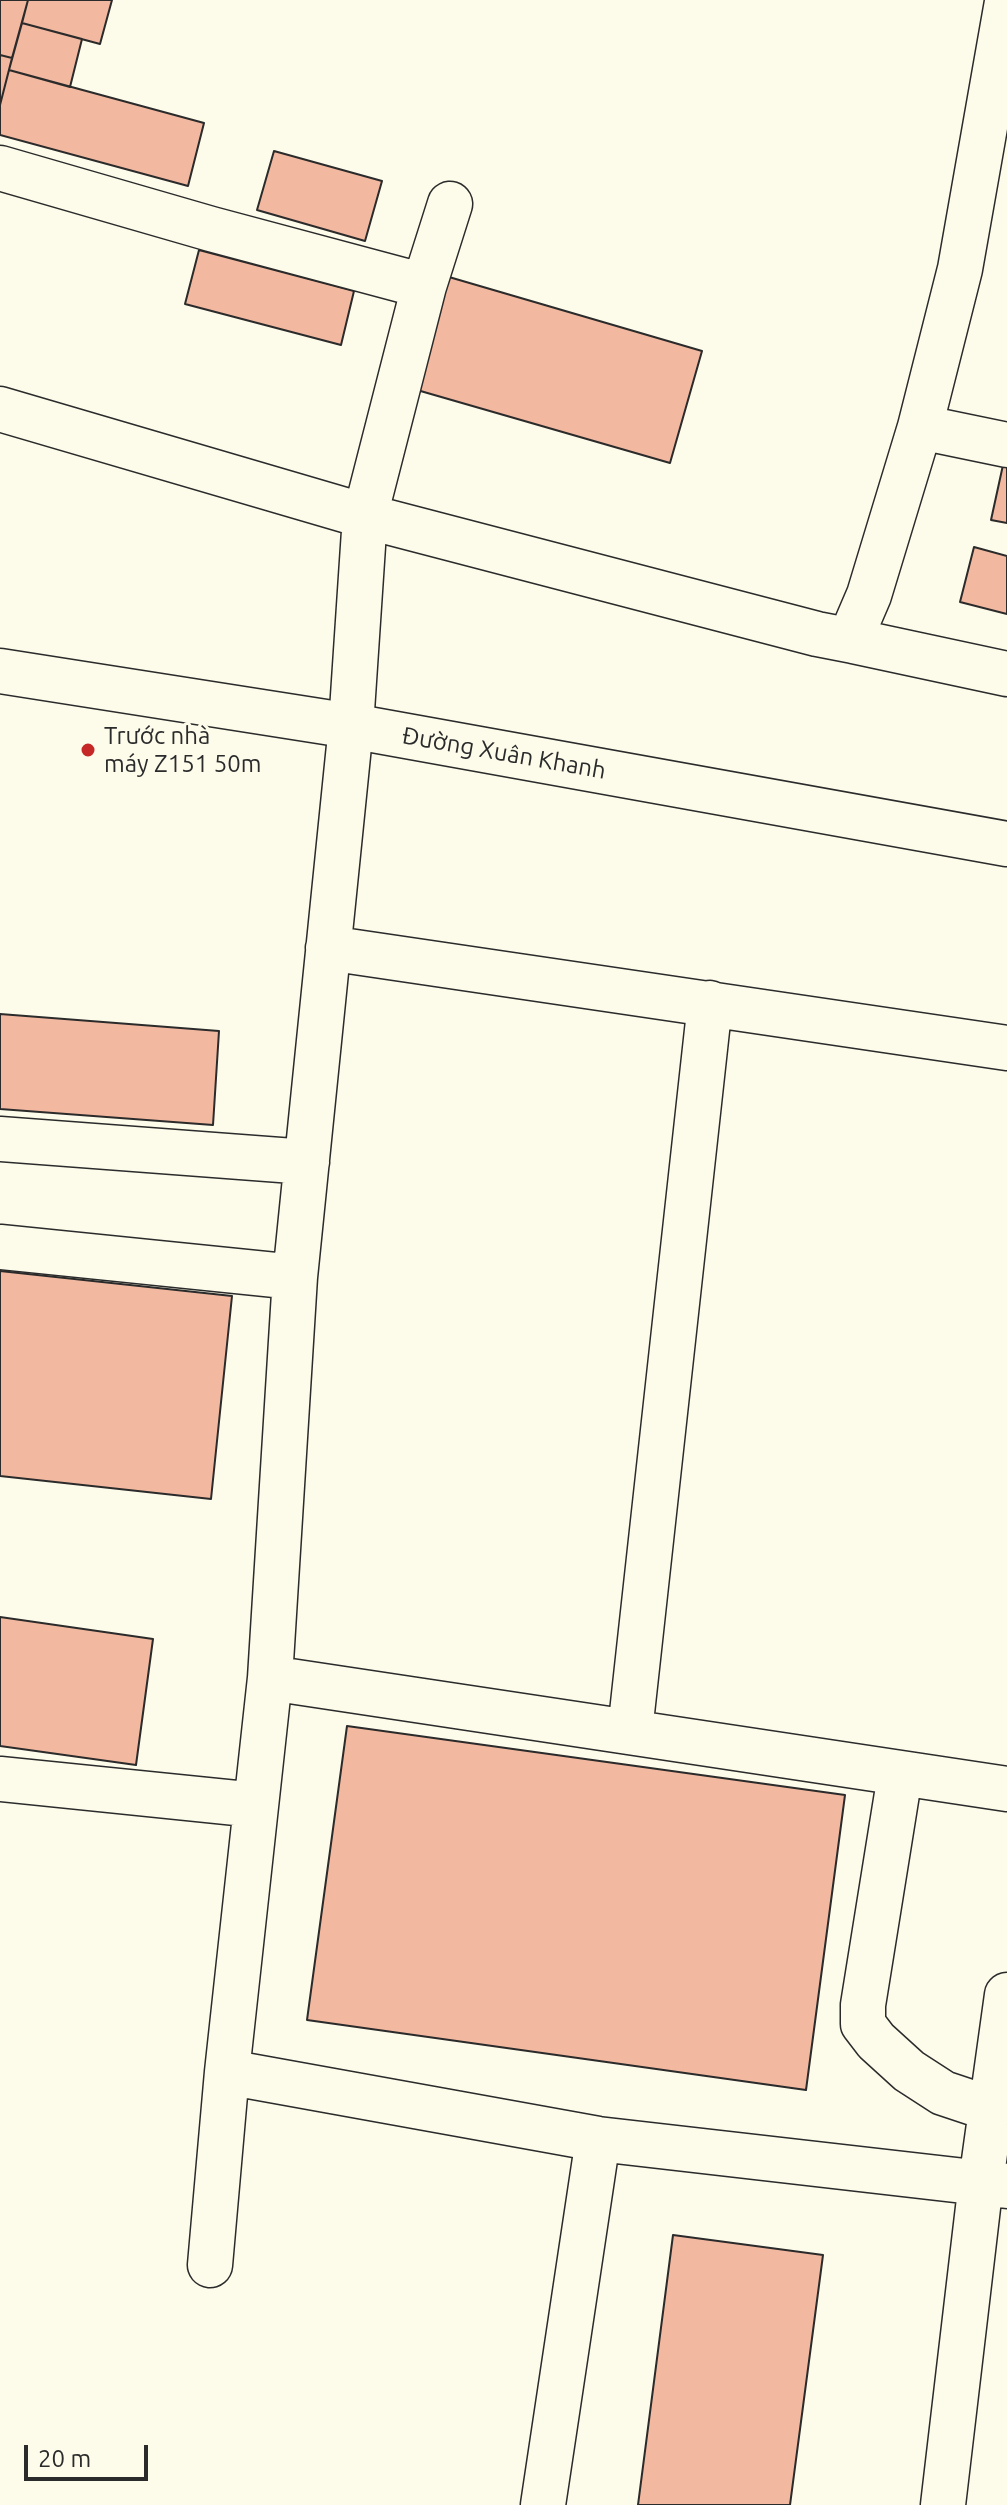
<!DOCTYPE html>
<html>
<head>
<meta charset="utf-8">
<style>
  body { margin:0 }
  #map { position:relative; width:1007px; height:2505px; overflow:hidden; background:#fdfbea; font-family:Ubuntu,sans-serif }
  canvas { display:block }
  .scale { position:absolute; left:24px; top:2445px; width:124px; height:36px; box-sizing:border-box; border:4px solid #2b2b2b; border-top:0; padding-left:10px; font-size:24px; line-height:28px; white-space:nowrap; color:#2b2b2b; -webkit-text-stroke:6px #fdfbea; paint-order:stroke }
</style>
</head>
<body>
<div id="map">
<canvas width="1007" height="2505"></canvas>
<div class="scale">20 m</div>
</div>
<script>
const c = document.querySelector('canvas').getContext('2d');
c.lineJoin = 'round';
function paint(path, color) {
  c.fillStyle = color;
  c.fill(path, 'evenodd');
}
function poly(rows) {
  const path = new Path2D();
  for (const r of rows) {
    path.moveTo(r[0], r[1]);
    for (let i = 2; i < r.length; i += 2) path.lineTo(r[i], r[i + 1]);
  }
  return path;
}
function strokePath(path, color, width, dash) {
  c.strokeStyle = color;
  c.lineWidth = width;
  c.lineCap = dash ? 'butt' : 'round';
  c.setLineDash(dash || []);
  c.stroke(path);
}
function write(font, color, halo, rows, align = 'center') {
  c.font = font + ' Ubuntu,sans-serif';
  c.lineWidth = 6;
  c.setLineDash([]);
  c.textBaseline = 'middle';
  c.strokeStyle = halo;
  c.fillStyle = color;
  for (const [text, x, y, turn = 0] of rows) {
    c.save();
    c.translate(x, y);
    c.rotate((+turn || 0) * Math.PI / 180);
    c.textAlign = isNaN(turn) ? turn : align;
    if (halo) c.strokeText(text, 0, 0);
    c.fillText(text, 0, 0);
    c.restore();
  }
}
const building = poly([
  [0,0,28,0,12,58,0,55,0,0],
  [28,0,112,0,100,44,22,23,28,0],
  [22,23,82,39,70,87,9,70,22,23],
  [0,55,12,58,0,105,0,55],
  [9,70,204,123,188,186,0,135,0,105,9,70],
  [274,151,382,181,365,241,257,210,274,151],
  [199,250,354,291,341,345,185,304,199,250],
  [449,277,702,351,670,463,417,390,449,277],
  [1003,465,1007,466,1007,523,991,520,1003,465],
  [974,547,1007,556,1007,614,960,602,974,547],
  [0,1014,219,1031,213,1125,0,1109,0,1014],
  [0,1271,232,1296,211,1499,0,1476,0,1271],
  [0,1617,153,1639,136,1765,0,1746,0,1617],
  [347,1726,845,1795,806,2090,307,2020,347,1726],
  [673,2235,823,2255,790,2505,638,2505,673,2235]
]);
const minor = poly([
  [0,168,211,229,424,286],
  [0,409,365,516,817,634,853,641,857,623,869,595,920,427,960,269,1007,2],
  [920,427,1007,445],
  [853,641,1007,674],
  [328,948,1007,1048],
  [0,1139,307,1162],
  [0,1247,295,1277],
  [270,1678,1007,1789],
  [630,1731,710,1003],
  [900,1775,863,2005,863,2024,876,2041,909,2071,943,2093,991,2109],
  [0,1779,256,1805],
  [227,2072,598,2139,1007,2186],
  [210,2265,227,2072,270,1678,295,1277,351,726,365,516,424,286,450,204],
  [543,2505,598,2139],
  [943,2505,981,2182,1007,1995]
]);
const major = poly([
  [0,671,351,726,1007,844]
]);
const markers = [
  [88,750,8,"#c62828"]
];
const poiNames = [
  ["Trước nhà",104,736],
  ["máy Z151 50m",104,764]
];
const streetNames = [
  ["Đường Xuân Khanh",504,753,10]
];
paint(building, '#f2b8a0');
strokePath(building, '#2b2b2b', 2);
strokePath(minor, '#2b2b2b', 47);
strokePath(major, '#2b2b2b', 47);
strokePath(minor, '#fdfbea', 44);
strokePath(major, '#fdfbea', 44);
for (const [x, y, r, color] of markers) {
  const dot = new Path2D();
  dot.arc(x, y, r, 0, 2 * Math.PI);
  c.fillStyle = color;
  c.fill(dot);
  strokePath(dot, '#fdfbea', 3);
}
write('24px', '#2b2b2b', '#fdfbea', poiNames, 'left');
write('24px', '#2b2b2b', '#fdfbea', streetNames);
</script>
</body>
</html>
